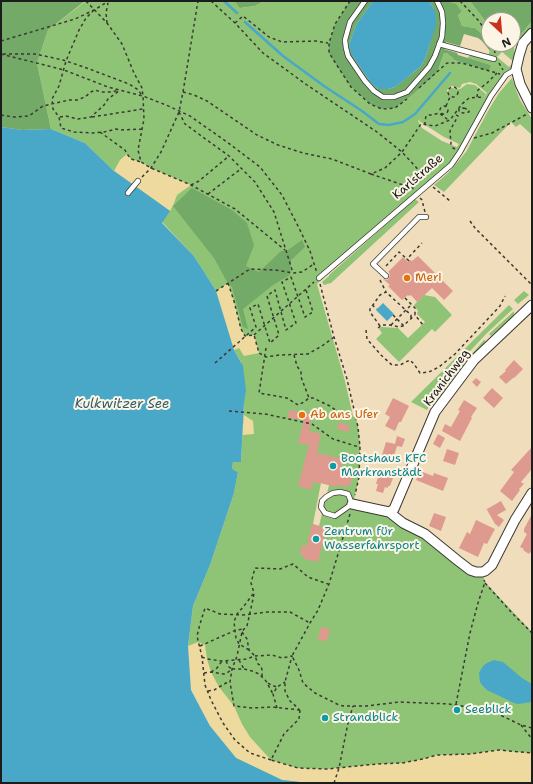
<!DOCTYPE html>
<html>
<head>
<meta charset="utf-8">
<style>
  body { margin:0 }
  #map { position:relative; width:533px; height:784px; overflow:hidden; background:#f0ddbc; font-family:"Shantell Sans",sans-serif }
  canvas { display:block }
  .frame { position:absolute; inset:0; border:2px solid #1c1c1c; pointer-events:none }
  .north { position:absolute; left:481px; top:12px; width:40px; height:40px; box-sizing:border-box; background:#fcf5e5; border:1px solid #a29e95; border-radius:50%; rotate:154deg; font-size:11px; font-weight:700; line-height:16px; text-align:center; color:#1c1c1c }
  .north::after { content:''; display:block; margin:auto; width:14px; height:18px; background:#c8321e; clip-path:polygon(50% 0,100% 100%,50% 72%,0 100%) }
</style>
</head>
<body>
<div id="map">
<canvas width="533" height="784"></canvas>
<div class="frame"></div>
<div class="north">N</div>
</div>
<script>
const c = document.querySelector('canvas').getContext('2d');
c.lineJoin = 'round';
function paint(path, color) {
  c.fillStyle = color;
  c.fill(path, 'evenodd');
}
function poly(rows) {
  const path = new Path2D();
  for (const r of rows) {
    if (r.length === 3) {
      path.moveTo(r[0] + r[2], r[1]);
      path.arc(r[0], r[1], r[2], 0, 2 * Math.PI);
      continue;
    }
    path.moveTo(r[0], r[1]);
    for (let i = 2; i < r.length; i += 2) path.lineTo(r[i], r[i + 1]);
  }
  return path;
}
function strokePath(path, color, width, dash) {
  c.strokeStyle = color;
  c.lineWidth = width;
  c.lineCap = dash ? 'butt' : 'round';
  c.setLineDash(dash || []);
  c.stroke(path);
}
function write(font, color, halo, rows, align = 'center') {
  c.font = font + ' "Shantell Sans",sans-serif';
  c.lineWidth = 4;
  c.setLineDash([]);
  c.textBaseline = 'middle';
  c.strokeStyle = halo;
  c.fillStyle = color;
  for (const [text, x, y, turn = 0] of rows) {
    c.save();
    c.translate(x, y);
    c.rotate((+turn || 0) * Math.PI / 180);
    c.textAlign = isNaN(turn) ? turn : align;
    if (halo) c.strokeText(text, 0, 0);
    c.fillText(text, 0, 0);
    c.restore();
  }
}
const green = poly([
  [86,1,234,1,241,8,255,6,264,1,350,1,335,24,329,43,351,87,370,104,382,109,395,108,410,97,437,73,444,53,447,53,450,56,452,57,454,60,489,70,491,65,467,58,471,55,487,59,491,47,490,44,503,44,508,50,532,21,532,26,514,47,516,69,506,75,451,165,420,190,317,284,345,381,353,416,356,418,358,427,360,447,359,477,353,504,389,512,457,560,482,572,485,582,514,613,532,632,532,783,310,783,253,780,210,726,188,646,193,606,210,565,234,493,238,472,234,470,232,468,233,462,241,462,244,407,241,362,234,350,216,291,203,270,193,255,114,171,85,143,51,129,37,63,48,30],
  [502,52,514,62,509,67,497,57],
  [470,82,476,84,487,93,482,102,486,94,475,85,467,84,460,89,451,88,447,92,447,90,450,87,452,86,460,88,462,84],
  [421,119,419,121,444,137,459,144,457,147,442,141,422,128,418,121],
  [321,483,329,485,319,526,313,524],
  [451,1,470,1,489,26,489,42,486,37,475,28,462,26,458,15,462,12],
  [512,78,516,90,520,100,532,119,532,135,520,124,516,127,511,122,444,192,434,185,448,173,466,152,488,111,499,93],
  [415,199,419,202,331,283,324,285,322,282,329,276,329,275],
  [524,291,529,295,518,304,514,300],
  [424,295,435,297,452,315,435,332,432,329,399,362,376,339,382,333,379,329,381,327,398,328,408,338,425,322,417,314,418,311,414,305],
  [509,305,513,309,486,334,460,362,438,392,427,410,411,402],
  [514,311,514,315,491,336,489,334],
  [484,340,486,341,457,373,432,411,430,410,454,374]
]);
const forest = poly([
  [1,1,85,1,48,30,37,63,51,129,22,130,1,127],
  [234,1,264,1,255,6,240,8],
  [350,1,373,1,356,25,349,45,355,60,370,82,378,89,388,89,395,87,414,72,421,66,425,59,431,40,434,9,429,1,451,1,451,2,456,4,462,12,458,15,462,26,475,28,486,37,491,47,490,51,482,41,478,38,464,34,460,46,446,42,444,49,457,53,458,55,491,65,489,71,454,60,452,57,450,56,447,53,444,53,437,73,410,97,395,108,382,109,370,104,351,87,329,53,329,43,335,24],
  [470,1,532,1,532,21,508,50,503,44,513,44,513,20,489,20,489,26],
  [192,188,232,210,247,223,254,245,246,266,259,272,281,251,288,250,302,240,305,247,291,260,290,275,273,285,243,309,248,329,243,327,232,287,226,280,214,258,173,206]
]);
const sand = poly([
  [127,154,131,159,141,162,151,168,191,185,177,195,174,203,170,211,114,171,120,160],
  [228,283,234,301,241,329,245,336,254,335,259,353,244,356,239,348,234,350,216,291],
  [244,415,253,421,254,434,242,435],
  [198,642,205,645,207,659,211,672,219,687,234,706,242,724,250,737,271,760,298,768,327,769,377,764,402,763,423,759,437,755,470,754,499,750,517,752,532,753,532,783,309,783,282,780,236,758,210,726,191,690,188,646]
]);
const water = poly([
  [373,1,429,1,434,9,436,15,436,25,425,59,421,66,403,81,395,87,388,89,378,89,370,82,355,60,351,52,349,45,356,25],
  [1,127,22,130,51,129,85,143,114,171,170,211,162,223,193,255,203,270,216,291,234,350,243,366,246,390,244,403,241,462,233,462,232,468,234,470,238,472,234,493,210,565,193,606,188,646,191,690,210,726,236,758,282,780,309,783,1,783],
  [383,303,394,314,387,321,376,310],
  [494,660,503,662,522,678,532,684,532,702,518,704,514,703,487,690,482,685,480,682,479,673,483,666,487,663]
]);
const stream = poly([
  [224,1,237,13],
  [245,22,283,56,324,86,362,111,379,124,389,125,403,122,415,114,450,73]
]);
const building = poly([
  [418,256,453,291,444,300,432,288,417,302,411,295,409,296,408,295,402,300,388,286,390,285,383,279,387,280,389,278,390,275,389,273,389,272,388,272,403,257,408,262,410,260,412,261],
  [514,360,523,369,514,378,513,378,506,384,499,377,506,371,505,370],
  [476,378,481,382,477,387,472,382],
  [492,388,503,398,494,408,483,398],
  [393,398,409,406,401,422,399,422,395,431,385,426,390,417,385,414],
  [464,400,477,408,471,417,472,418,460,441,442,431,445,424,451,427,460,411,458,410],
  [289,410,312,414,309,431,321,434,317,453,343,459,340,472,353,475,350,486,347,486,346,487,337,485,336,487,321,483,320,484,313,482,311,490,298,486,309,445,298,443,304,420,288,418],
  [339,422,350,426,348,432,337,429],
  [438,434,445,438,440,448,433,444],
  [397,436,405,439,402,447,397,446,393,459,382,455,386,442,395,444],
  [532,447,532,469,521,482,524,484,519,489,520,490,512,501,500,491,514,472,511,470],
  [447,449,459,453,455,465,443,461],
  [420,471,433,476,434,473,448,478,443,491,416,480],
  [383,473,392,476,391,477,393,478,390,486,388,486,388,488,385,487,383,493,376,491,378,484,376,484,379,474,383,475],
  [501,501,506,510,497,515,504,520,499,527,495,524,486,508,487,509],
  [434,513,446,517,441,531,429,526],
  [532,514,532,554,530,552,529,554,523,550,524,549,520,547,527,534,524,532,524,529],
  [476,520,495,529,487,544,484,543,478,557,459,548,467,532,470,534],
  [312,524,326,528,318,562,304,559,304,556,300,555,302,545,307,546],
  [321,627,330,629,327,641,318,640]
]);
const path = poly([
  [86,1,107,23,122,44,134,73,142,88,143,96,144,119,138,150,141,162,151,168,191,185,235,209,285,250],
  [211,1,235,23,263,53,307,85,377,132,402,152,426,178],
  [350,1,335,24,329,43,329,53,351,87,370,104,382,109,395,108,407,99],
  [460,1,478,20,489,35],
  [94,10,86,18,79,30,66,61,59,86,52,99,53,109,59,117,61,128,74,132,93,133,104,132,116,129,120,130,142,129],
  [107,23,106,13,108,3],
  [235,23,243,16,269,37,282,42,316,41,328,43],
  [1,41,75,19,94,10,109,1],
  [494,44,495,54],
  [531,51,532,53],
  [1,54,64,70,108,87,143,96,166,105,190,116,227,142,260,167,282,195,299,228,310,251,317,273],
  [3,54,35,54,63,60,84,67,129,84,137,89,142,95],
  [499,63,503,70],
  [453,92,5],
  [419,88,447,63,462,63,500,74],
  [183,92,194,95,207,101,257,135,278,145,303,153,332,159,371,174,385,168,402,152,421,124,435,126,450,120,462,104,469,98,483,97],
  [477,97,478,90,487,83,497,73],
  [444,110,4],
  [446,106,450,97],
  [464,108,469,110,469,112,463,113,459,112,459,109,464,108],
  [179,112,185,124,229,156,255,182,274,212,293,273],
  [1,115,14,117,29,116,43,106,69,100,77,100,85,97,91,92,95,90,101,92,112,92,119,90],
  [60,117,66,116,78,119,91,117,104,105,108,99,119,91],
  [92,117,143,109],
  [425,125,425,121,426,116,429,115,432,115,439,113,447,119,448,121],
  [100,132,125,150,127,154,131,159,141,162],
  [474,138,492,133,527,114],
  [455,149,453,148,451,144,450,131,453,125,458,116,455,114],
  [371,174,415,189],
  [142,177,151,168,161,152,179,112,183,92,198,1],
  [191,185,199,181,229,156],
  [433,187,450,201],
  [208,194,242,168],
  [420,198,422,200,425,212],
  [470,221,475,228,532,285],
  [409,261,407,259,422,243],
  [386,266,399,252,407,259],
  [380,280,386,292],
  [228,283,234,301,241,329,245,336,254,335,259,353,266,357,279,355,308,354,322,346,334,337],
  [320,284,334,337,347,379,358,427,360,447,359,477,355,495],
  [216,291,250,269,275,270,293,273,302,272,314,264],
  [405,298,415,308,415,315,423,325],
  [372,305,377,309],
  [393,315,404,326],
  [391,325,411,305],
  [380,326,370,312,370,309,380,295,386,292,411,315,411,319],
  [378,328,382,325,390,325,399,327,403,326,415,315],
  [366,330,367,339,381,355,392,365,400,365,410,360,414,364,420,373,429,372,439,367,455,354,500,306,505,296],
  [254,335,314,282],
  [266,348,259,393,287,398,298,405,304,402,309,398,313,398,330,406,337,411,356,418],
  [294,355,297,366,301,372,301,377,309,398],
  [215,363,256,327,250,308,258,304,270,343,279,335,267,296,275,290,286,330,296,323,282,282,291,277,305,317,313,312,306,290],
  [229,411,265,414,312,424,333,439,359,447],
  [350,514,329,584,318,610,310,623,292,656,299,670,303,683,315,693,339,705,344,706,366,706,400,702,449,704,483,709,498,714,521,725,532,728],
  [485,583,513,614,532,633],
  [242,632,247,639,249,650,255,656,258,664,261,666,262,670,262,677],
  [200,646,236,630,244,629],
  [249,650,239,644,236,638,234,622,237,614,244,606,253,594],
  [202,657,207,659,222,661,246,659,255,656,272,655,282,658,292,656,285,682,285,691,290,701,299,709],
  [239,660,244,669],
  [226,661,229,667,232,669],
  [211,672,217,668,222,661],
  [204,673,211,672,224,674,227,673,232,669,244,669,252,671,259,674,266,681,273,694],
  [268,683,271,685,277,687],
  [208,691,214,690,226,683,230,682],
  [456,704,470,633,478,603,485,582,484,580],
  [277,708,273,694,277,687,285,682],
  [300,710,299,719,284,734,271,760,298,768,327,769,377,764,402,763,423,759,437,755,470,754,499,750,532,753],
  [300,710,272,707,252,708,234,706,230,682,232,669,237,656,242,632,244,629,247,626,253,599,254,593,251,583,255,568,280,569,293,564,308,577,328,584],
  [521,725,532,739],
  [271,760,250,753,235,740,223,723,211,700,205,685,202,657,197,636,200,624,205,608,220,614,243,615,268,612,290,612,310,623],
  [334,783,339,768,348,723,353,706]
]);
const service = poly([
  [365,1,350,22,345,40,346,48,348,56,365,81,374,91,383,97,394,97,407,92,429,67,435,56,442,37,443,23,442,12,437,1],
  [439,44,494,59],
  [128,193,138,181],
  [386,276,373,264,419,217,426,217],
  [319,278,451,165,460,152,491,96,506,75,516,69],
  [340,492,348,494,352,504,335,516,325,513,321,507,322,501,326,497,333,493,340,492]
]);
const minor = poly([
  [532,33,523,43,519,56,516,69,520,84,532,108],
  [352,504,389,512,394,509,435,412,474,360,532,305],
  [389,512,403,523,425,534,457,560,470,570,476,572,482,572,485,571,492,565,515,520,532,493]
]);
const markers = [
  [407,278,4,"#e8710a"],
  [302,415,4,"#e8710a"],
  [333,466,4,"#0f9aa8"],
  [316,539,4,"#0f9aa8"],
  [457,710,4,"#0f9aa8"],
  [325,718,4,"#0f9aa8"]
];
const streetNames = [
  ["Karlstraße",418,177,-41],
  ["Kranichweg",447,378,-53]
];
const foodNames = [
  ["Meri",415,278],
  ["Ab ans Ufer",310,415]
];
const cultureNames = [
  ["Bootshaus KFC",341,459],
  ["Markranstädt",341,473],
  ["Zentrum für",324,532],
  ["Wasserfahrsport",324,546],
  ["Seeblick",465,710],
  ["Strandblick",333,718]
];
const waterNames = [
  ["Kulkwitzer See",122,405]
];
paint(green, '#8fc476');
paint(forest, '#73aa67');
paint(sand, '#eeda9e');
paint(water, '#49a7c8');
strokePath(stream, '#49a7c8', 2.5);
paint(building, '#de9a8e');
strokePath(service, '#3c3934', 6);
strokePath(minor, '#3c3934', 11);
strokePath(path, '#3c3934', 1.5, [3, 3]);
strokePath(service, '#fff', 4.5);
strokePath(minor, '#fff', 9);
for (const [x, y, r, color] of markers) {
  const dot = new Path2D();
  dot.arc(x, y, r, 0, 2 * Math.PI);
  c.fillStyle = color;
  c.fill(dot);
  strokePath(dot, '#fcf5e5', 1.5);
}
write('12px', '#1c1c1c', '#fcf5e5', streetNames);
write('12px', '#c56008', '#fcf5e5', foodNames, 'left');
write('12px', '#0d838f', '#fcf5e5', cultureNames, 'left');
write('italic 13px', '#305b69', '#fcf5e5', waterNames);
</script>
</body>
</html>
